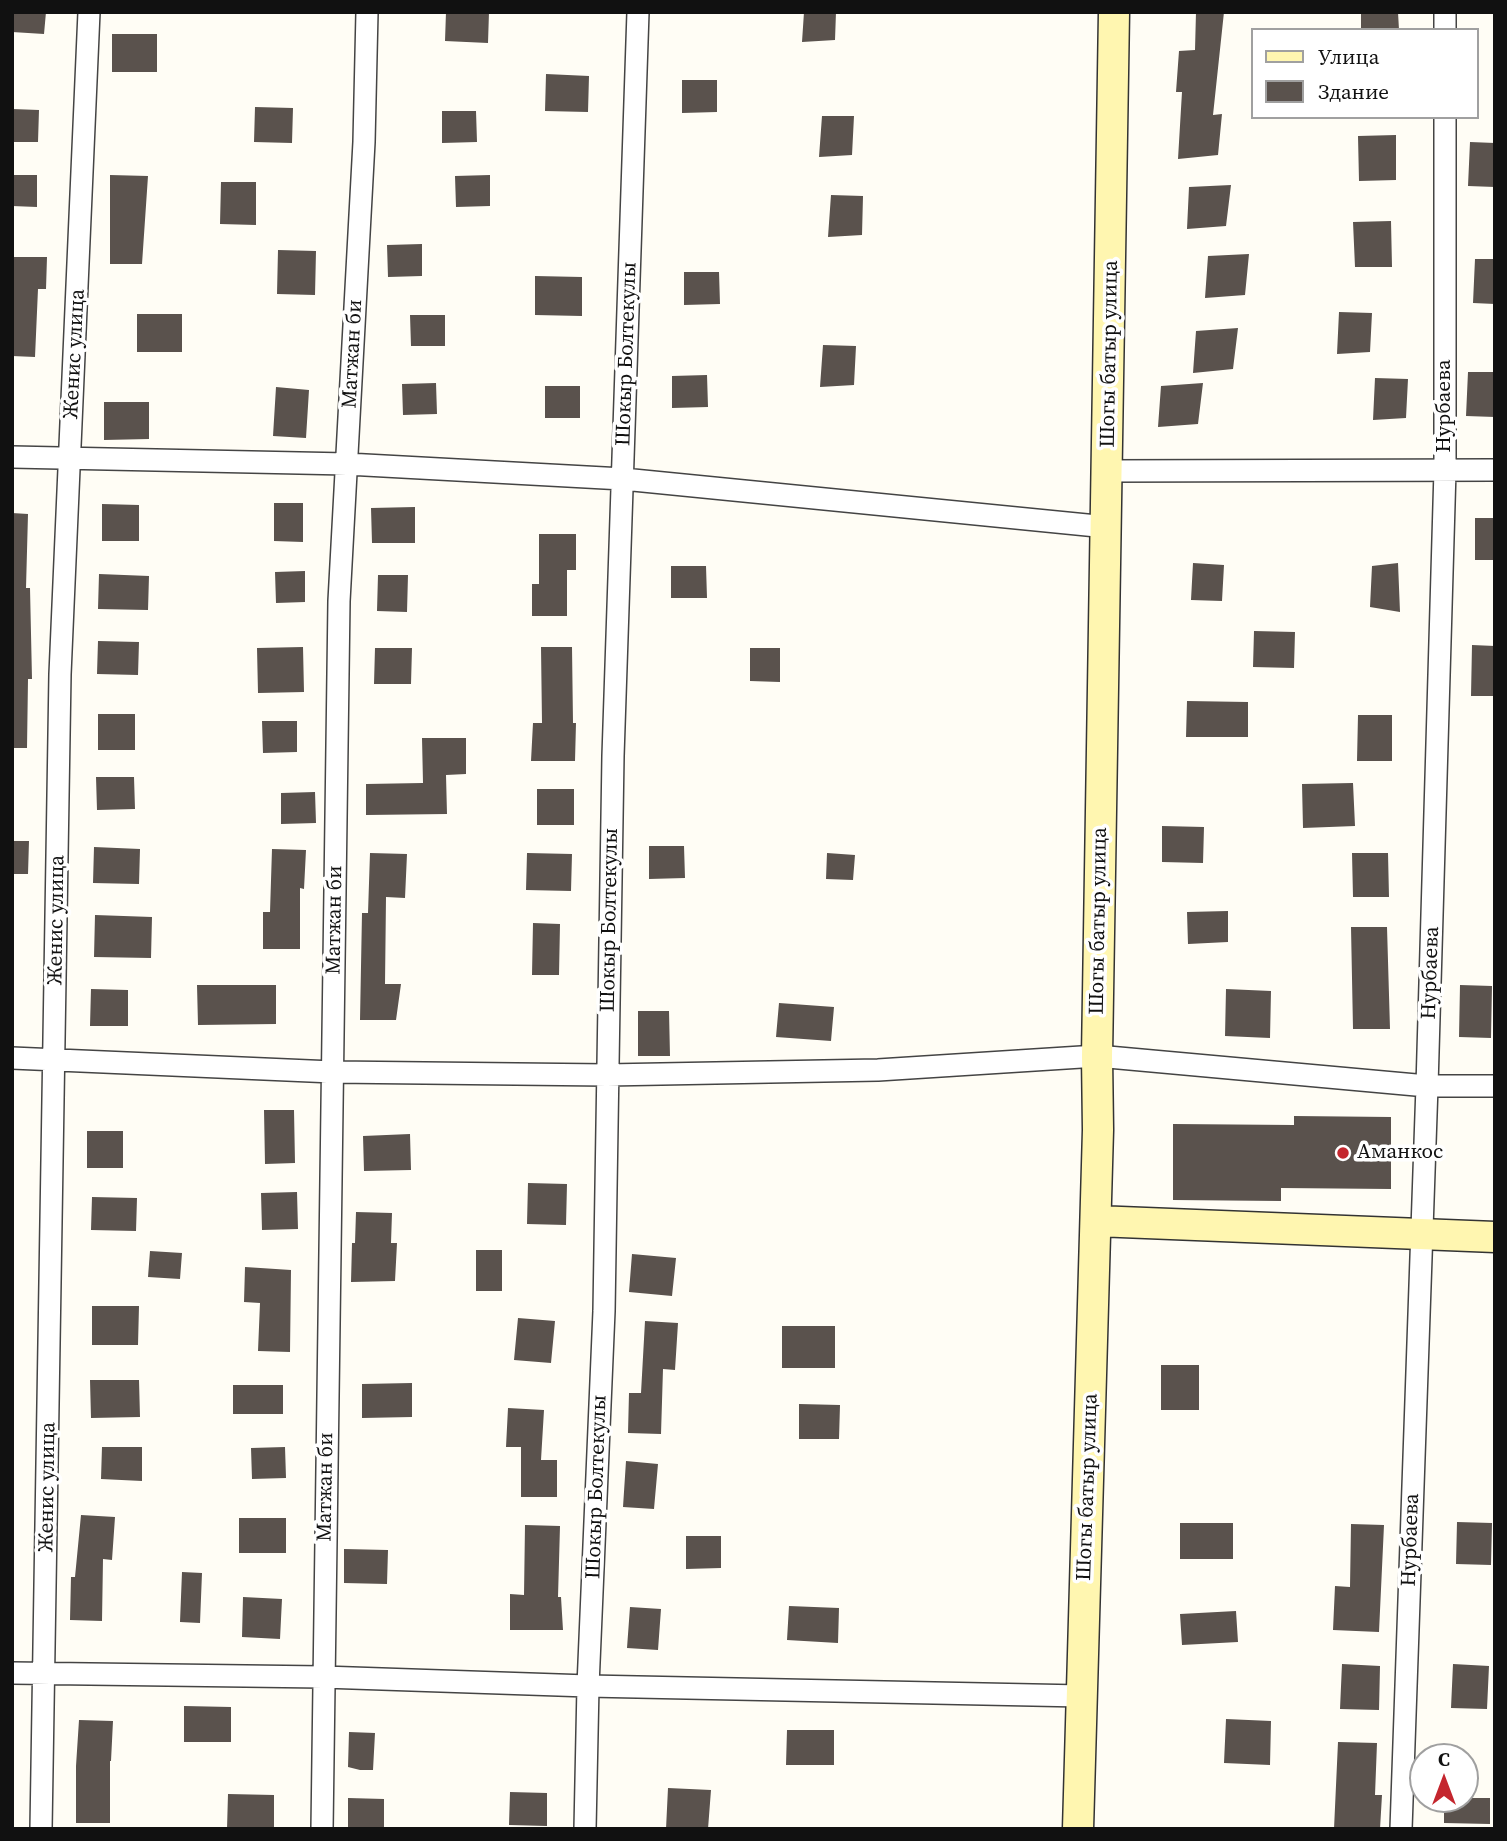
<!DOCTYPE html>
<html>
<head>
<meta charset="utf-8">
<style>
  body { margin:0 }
  #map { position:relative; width:1507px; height:1841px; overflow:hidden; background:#fffdf5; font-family:"Source Serif 4",serif }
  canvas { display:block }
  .frame { position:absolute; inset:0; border:14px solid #111; pointer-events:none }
  .legend { position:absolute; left:1251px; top:28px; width:228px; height:91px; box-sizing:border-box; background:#fff; border:2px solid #a0a0a0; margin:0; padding:9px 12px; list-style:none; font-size:21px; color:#111 }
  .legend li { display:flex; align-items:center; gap:14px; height:35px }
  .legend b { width:35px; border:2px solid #a0a0a0 }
  .north { position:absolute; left:1409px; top:1743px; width:70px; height:70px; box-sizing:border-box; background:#fff; border:2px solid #a0a0a0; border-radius:50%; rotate:0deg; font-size:19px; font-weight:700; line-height:28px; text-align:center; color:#111 }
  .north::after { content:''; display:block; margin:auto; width:24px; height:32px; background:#c4262e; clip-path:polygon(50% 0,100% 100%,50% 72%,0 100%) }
</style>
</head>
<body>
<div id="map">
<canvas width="1507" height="1841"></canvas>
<div class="frame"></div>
<ul class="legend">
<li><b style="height:9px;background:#fff6b0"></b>Улица</li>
<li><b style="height:19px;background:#5a524d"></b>Здание</li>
</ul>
<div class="north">С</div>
</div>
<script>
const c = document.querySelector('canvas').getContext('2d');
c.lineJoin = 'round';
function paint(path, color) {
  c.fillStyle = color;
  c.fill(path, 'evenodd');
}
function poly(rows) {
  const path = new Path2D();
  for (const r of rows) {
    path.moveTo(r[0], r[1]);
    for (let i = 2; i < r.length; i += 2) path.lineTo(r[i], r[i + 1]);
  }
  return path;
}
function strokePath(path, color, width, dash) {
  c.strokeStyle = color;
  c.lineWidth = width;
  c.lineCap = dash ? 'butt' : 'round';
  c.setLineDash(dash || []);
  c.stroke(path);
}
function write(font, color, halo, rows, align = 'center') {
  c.font = font + ' "Source Serif 4",serif';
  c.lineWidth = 7;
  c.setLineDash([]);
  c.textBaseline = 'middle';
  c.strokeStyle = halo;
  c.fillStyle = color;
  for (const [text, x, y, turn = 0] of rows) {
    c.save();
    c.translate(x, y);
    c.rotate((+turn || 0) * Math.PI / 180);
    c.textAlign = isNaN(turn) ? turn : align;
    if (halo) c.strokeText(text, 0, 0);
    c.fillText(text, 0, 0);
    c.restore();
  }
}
const building = poly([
  [12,12,46,12,44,34,12,32],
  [446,12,489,12,488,43,445,41],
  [804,12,836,12,835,40,802,42],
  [1196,12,1224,12,1213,115,1222,114,1218,155,1178,159,1182,92,1176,92,1179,51,1195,50],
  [1361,12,1398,12,1399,30,1361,30],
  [112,34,157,34,157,72,112,72],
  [546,74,589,76,588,112,545,111],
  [682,80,717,80,717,112,682,113],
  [255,107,293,108,292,143,254,142],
  [12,109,39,110,38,142,12,142],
  [442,111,476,111,477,142,442,143],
  [822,116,854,116,852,155,819,157],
  [1396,135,1396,180,1359,181,1358,136],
  [1470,142,1495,143,1495,187,1468,186],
  [12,175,37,175,37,207,12,206],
  [110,175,148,176,142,264,110,264],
  [490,175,490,206,456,207,455,176],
  [221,182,256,182,256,225,220,224],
  [1231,185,1226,226,1187,229,1189,187],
  [831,195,863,196,862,235,828,237],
  [1391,221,1392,267,1355,267,1353,222],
  [422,244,422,276,388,277,387,245],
  [278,250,316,251,315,295,277,294],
  [1249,254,1245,295,1205,298,1208,256],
  [12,257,47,257,46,289,38,289,35,357,12,356],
  [1475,259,1495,259,1495,304,1473,303],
  [684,272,719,272,720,304,684,305],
  [535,276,582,277,582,316,535,315],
  [1339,312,1372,313,1370,352,1337,354],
  [137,314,182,314,182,352,137,352],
  [410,315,445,315,445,346,411,346],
  [1238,328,1233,369,1193,373,1196,331],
  [823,345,856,346,854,385,820,387],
  [1468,372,1495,372,1495,417,1466,416],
  [707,375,708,407,672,408,672,376],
  [1375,378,1408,379,1406,418,1373,420],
  [436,383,437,414,403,415,402,384],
  [1203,383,1198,424,1158,427,1161,386],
  [545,386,580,386,580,418,545,418],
  [276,387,309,390,306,438,273,436],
  [104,402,149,402,149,439,104,440],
  [274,503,303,503,303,542,274,541],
  [102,504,139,505,139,541,102,541],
  [415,507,415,543,372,543,371,508],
  [12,513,28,514,26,588,30,588,32,679,28,679,27,748,12,748],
  [1475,518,1495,518,1495,560,1475,560],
  [539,534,576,534,576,570,567,570,567,616,532,616,532,584,539,584],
  [1193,563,1224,565,1222,601,1191,600],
  [1398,563,1400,612,1370,607,1372,566],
  [671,566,706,566,707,598,671,598],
  [305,571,305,602,276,603,275,572],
  [99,574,149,576,148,610,98,609],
  [378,575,408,575,407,612,377,611],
  [1254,631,1295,632,1294,668,1253,667],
  [98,641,139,642,138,675,97,674],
  [1472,645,1495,646,1495,696,1471,696],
  [303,647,304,692,258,693,257,648],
  [541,647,572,647,573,723,576,723,575,761,531,761,533,723,542,723],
  [375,648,412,648,411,684,374,684],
  [750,648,780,648,780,682,750,681],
  [1187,701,1248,702,1248,737,1186,737],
  [98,714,135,714,135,750,98,750],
  [1358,715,1392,715,1392,761,1357,761],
  [262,721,297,721,297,752,263,753],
  [422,738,466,738,466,774,446,775,447,814,366,815,366,784,423,783],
  [96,777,134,777,135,809,97,810],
  [1353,783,1355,826,1303,828,1302,784],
  [537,789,574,789,574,825,537,825],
  [315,792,316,823,281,824,281,793],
  [1162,826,1204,827,1203,863,1162,862],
  [12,841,29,841,28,874,12,874],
  [649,846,684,846,685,878,649,879],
  [94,847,140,849,139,884,93,883],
  [272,849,306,850,304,889,300,888,300,949,263,949,263,912,270,912],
  [370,853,407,854,405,898,386,897,385,984,401,984,396,1020,360,1020,362,913,368,913],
  [527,853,572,854,571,891,526,890],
  [827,853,855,855,853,880,826,879],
  [1352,853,1388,853,1389,897,1353,897],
  [1228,911,1228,942,1188,944,1187,912],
  [95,915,152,917,151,958,94,957],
  [533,923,560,924,559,975,532,975],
  [1351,927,1387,927,1390,1029,1353,1029],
  [197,985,276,985,276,1024,198,1025],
  [1460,985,1492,986,1491,1038,1459,1037],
  [91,989,128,990,128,1026,90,1026],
  [1226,989,1271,991,1270,1038,1225,1036],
  [779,1003,834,1007,831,1041,776,1037],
  [638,1011,669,1011,670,1056,638,1056],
  [264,1110,294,1110,295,1163,265,1164],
  [1294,1116,1391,1117,1391,1189,1281,1188,1281,1201,1173,1200,1173,1124,1294,1125],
  [87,1131,123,1131,123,1168,87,1168],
  [410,1134,411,1170,364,1171,363,1136],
  [528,1183,567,1184,566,1225,527,1224],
  [297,1192,298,1229,262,1230,261,1193],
  [92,1197,137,1198,136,1231,91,1230],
  [356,1212,392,1213,391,1243,397,1243,395,1281,351,1282,352,1243,355,1243],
  [476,1250,502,1250,502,1291,476,1291],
  [150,1251,182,1253,180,1279,148,1277],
  [632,1254,676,1258,672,1296,629,1292],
  [245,1267,291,1270,290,1352,258,1351,260,1303,244,1302],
  [92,1306,139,1306,138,1345,92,1345],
  [518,1318,555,1321,551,1363,514,1360],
  [645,1321,678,1323,675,1370,663,1369,661,1434,628,1433,629,1393,641,1393],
  [782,1326,835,1326,835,1368,782,1368],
  [1161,1365,1199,1365,1199,1410,1161,1410],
  [90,1380,139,1380,140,1417,91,1418],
  [412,1383,412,1417,362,1418,362,1384],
  [233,1385,283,1385,283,1414,233,1414],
  [799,1404,840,1405,839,1439,799,1439],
  [508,1408,544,1410,541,1460,557,1460,557,1497,521,1497,521,1447,506,1447],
  [102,1447,142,1447,142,1481,101,1479],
  [285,1447,286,1478,252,1479,251,1448],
  [626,1461,658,1464,654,1509,623,1507],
  [81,1515,115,1517,112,1560,103,1559,102,1621,70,1620,71,1577,75,1577],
  [239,1518,286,1518,286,1553,239,1553],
  [1457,1522,1492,1523,1491,1565,1456,1564],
  [1180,1523,1233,1523,1233,1559,1180,1559],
  [1351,1524,1384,1525,1379,1632,1333,1630,1335,1586,1350,1587],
  [525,1525,560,1526,558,1597,561,1597,563,1630,510,1630,510,1594,524,1595],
  [686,1536,721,1536,721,1568,686,1569],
  [344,1549,388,1550,387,1584,344,1583],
  [182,1572,202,1573,200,1623,180,1622],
  [243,1597,282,1599,280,1639,242,1637],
  [789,1606,839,1608,838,1643,787,1640],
  [630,1607,661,1609,658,1650,627,1648],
  [1236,1611,1238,1642,1182,1645,1180,1614],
  [1342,1664,1380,1666,1379,1710,1340,1709],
  [1453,1664,1489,1666,1487,1709,1451,1708],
  [184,1706,231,1707,231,1742,184,1742],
  [1226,1719,1271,1721,1270,1765,1224,1763],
  [79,1720,113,1721,111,1761,110,1761,110,1823,76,1823,76,1766],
  [787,1730,834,1730,834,1765,786,1765],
  [349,1732,375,1733,373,1770,360,1770,348,1767],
  [1338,1742,1377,1743,1375,1795,1382,1795,1380,1829,1334,1829],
  [668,1788,711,1790,708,1829,666,1829],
  [510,1792,547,1793,547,1826,509,1825],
  [228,1794,274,1795,274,1829,227,1829],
  [348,1798,384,1799,384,1829,348,1829],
  [1465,1798,1490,1798,1490,1824,1444,1823,1444,1799]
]);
const street = poly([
  [1445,30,1445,12],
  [12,457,347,464,623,479,1107,527],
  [1108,471,1495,470],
  [12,1058,333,1072,607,1075,878,1070,1097,1056,1427,1086,1495,1086],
  [12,1673,323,1677,588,1686,1082,1696],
  [41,1829,60,674,89,12],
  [322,1829,339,601,364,142,367,12],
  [585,1829,588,1686,604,1311,613,756,638,12],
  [1401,1829,1427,1086,1445,470,1445,117]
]);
const secondary = poly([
  [1096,1221,1495,1237],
  [1078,1829,1098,1130,1097,1056,1114,12]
]);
const markers = [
  [1343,1153,7,"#c4262e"]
];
const streetNames = [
  ["Женис улица",75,354,-87],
  ["Матжан би",353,354,-87],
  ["Шокыр Болтекулы",627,354,-88],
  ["Шогы батыр улица",1110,354,-89],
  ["Нурбаева",1445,406,-90],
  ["Женис улица",57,920,-89],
  ["Матжан би",335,920,-89],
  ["Шокыр Болтекулы",610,920,-89],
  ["Шогы батыр улица",1099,921,-89],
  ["Нурбаева",1431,973,-88],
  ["Женис улица",48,1487,-89],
  ["Матжан би",326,1487,-89],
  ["Шокыр Болтекулы",597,1487,-88],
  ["Шогы батыр улица",1088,1487,-88],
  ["Нурбаева",1411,1540,-88]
];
const poiNames = [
  ["Аманкос",1357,1153]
];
paint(building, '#5a524d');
strokePath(street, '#444', 24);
strokePath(secondary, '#333', 33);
strokePath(street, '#fff', 21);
strokePath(secondary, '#fff6b0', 30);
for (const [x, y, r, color] of markers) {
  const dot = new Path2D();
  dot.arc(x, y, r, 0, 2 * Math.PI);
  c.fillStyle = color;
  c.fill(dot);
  strokePath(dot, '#fff', 2.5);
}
write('21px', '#111', '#fff', streetNames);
write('21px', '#111', '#fff', poiNames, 'left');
</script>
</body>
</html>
